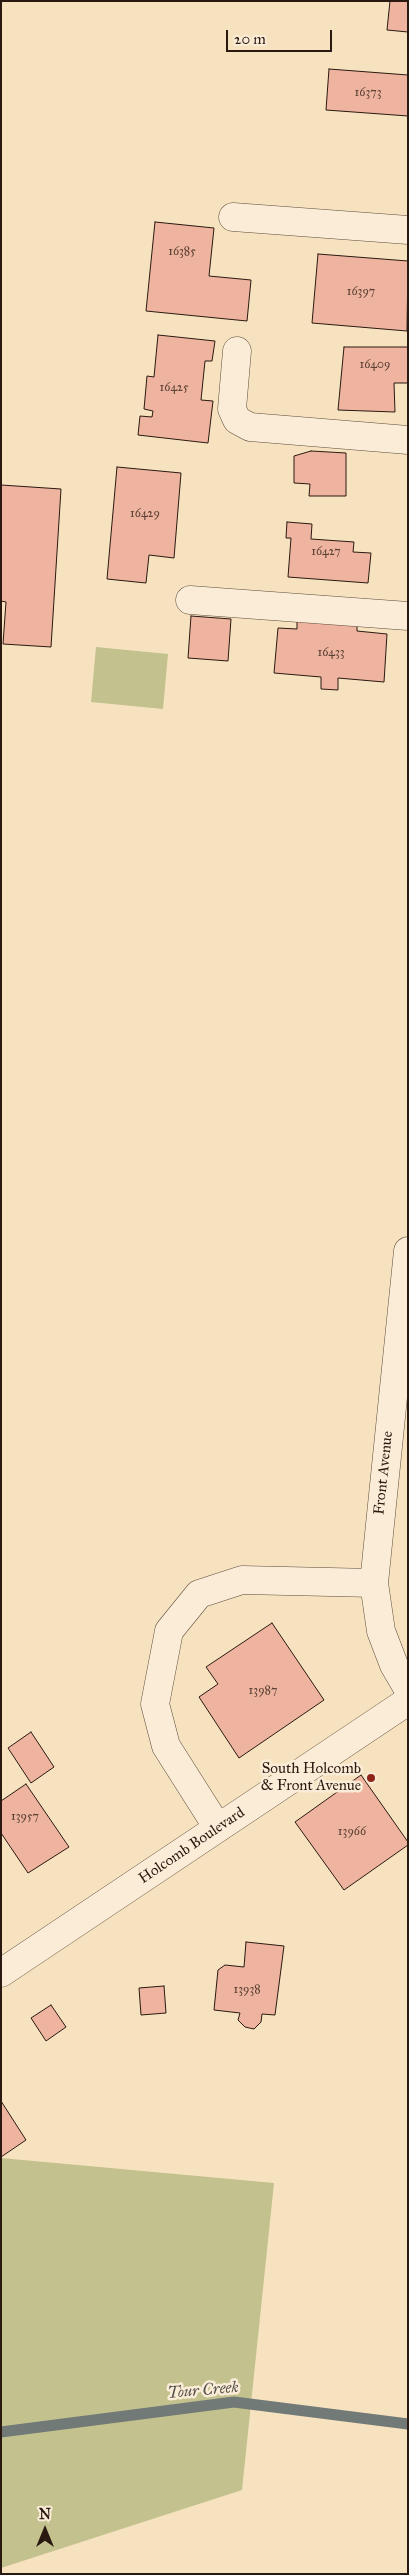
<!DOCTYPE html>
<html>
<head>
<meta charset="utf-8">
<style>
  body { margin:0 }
  #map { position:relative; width:409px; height:2575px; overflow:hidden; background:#f7e2c0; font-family:"IM FELL Great Primer",serif }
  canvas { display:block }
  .frame { position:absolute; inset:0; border:2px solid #2a1910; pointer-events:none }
  .north { position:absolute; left:20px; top:2505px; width:50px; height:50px; -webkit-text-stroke:4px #faecd6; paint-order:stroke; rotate:0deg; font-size:14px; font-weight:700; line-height:20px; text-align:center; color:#2a1910 }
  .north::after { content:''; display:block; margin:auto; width:18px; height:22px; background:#2a1910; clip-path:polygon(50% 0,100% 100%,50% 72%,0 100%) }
  .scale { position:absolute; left:226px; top:30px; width:106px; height:22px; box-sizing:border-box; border:2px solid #2a1910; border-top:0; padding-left:6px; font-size:15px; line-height:18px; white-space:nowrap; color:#2a1910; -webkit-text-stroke:4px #faecd6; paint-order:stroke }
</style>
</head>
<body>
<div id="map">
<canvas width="409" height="2575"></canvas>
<div class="frame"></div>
<div class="north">N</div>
<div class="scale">20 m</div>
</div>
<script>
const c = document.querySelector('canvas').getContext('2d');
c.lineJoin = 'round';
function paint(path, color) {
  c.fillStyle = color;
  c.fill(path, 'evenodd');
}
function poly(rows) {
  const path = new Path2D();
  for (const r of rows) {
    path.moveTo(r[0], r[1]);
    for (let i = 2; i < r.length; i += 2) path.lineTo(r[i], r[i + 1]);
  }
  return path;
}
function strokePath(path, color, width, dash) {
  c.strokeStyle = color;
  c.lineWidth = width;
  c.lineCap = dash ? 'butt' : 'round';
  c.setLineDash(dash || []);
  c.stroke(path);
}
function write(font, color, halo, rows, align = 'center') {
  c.font = font + ' "IM FELL Great Primer",serif';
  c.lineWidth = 5;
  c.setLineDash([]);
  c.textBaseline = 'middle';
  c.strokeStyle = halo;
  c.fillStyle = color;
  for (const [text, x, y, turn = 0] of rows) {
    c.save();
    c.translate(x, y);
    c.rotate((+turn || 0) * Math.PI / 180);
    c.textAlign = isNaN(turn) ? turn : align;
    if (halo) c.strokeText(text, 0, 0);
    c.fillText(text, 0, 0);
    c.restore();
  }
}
const green = poly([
  [96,647,168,654,163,709,91,702],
  [1,2158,274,2183,242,2490,1,2568]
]);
const stream = poly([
  [1,2432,234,2402,408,2424]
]);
const building = poly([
  [390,1,408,1,408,32,387,30,390,1],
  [329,69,408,75,408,116,326,110,329,69],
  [155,222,214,228,209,276,251,280,247,321,146,311,155,222],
  [318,254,408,261,407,331,312,323,318,254],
  [158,335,215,341,212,361,205,361,201,400,213,401,208,443,138,435,140,416,152,417,153,411,144,409,147,376,154,377,158,335],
  [344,347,408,347,408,383,394,383,395,412,338,410,344,347],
  [311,451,346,453,346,496,309,496,310,484,294,483,294,456,311,451],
  [117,467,181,473,174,558,149,555,146,583,107,579,117,467],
  [1,485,61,489,51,647,3,644,6,602,1,601,1,485],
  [287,522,312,524,311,539,354,542,353,552,371,553,368,583,288,577,291,538,286,538,287,522],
  [191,616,231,619,228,661,188,658,191,616],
  [297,620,357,625,357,631,387,634,384,682,338,678,338,690,321,689,321,677,274,673,278,628,297,629,297,620],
  [272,1623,324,1700,239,1758,199,1697,218,1684,206,1667,272,1623],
  [31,1732,54,1767,31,1783,8,1748,31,1732],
  [361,1775,408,1842,408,1845,344,1890,295,1822,361,1775],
  [26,1784,69,1847,28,1873,1,1833,1,1801,26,1784],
  [246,1942,284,1946,275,2015,262,2014,261,2022,254,2029,245,2027,238,2020,240,2013,214,2010,218,1970,225,1965,244,1967,246,1942],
  [164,1986,166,2013,141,2015,139,1988,164,1986],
  [51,2005,66,2027,46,2041,31,2018,51,2005],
  [1,2101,26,2140,1,2157,1,2101]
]);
const minor = poly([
  [233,217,408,230],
  [237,351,232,409,237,420,250,427,408,440],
  [190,600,408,616],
  [408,1251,374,1583,381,1631,394,1665,408,1689],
  [218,1828,166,1746,155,1704,169,1631,199,1594,242,1580,374,1583],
  [1,1973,408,1701]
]);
const markers = [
  [371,1778,5,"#8f2418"]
];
const numberNames = [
  ["16373",368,93],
  ["16385",182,252],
  ["16397",361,292],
  ["16409",375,365],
  ["16425",174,388],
  ["16429",145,514],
  ["16427",326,552],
  ["16433",331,653],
  ["13987",263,1691],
  ["13957",25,1817],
  ["13966",352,1832],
  ["13938",247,1990]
];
const streetNames = [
  ["Front Avenue",384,1473,-84],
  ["Holcomb Boulevard",192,1846,-34]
];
const poiNames = [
  ["South Holcomb",361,1769],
  ["& Front Avenue",361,1786]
];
const waterNames = [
  ["Tour Creek",203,2391,-5]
];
paint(green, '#c3c18e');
strokePath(stream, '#717a77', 11);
paint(building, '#eeb49f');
strokePath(building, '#2a1910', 1);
strokePath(minor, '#5d4b3c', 29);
strokePath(minor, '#faecd6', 28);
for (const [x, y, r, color] of markers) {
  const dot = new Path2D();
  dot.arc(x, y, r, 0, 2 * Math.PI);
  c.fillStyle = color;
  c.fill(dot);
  strokePath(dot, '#faecd6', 2);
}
write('12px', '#5b4034', null, numberNames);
write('15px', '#2a1910', '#faecd6', streetNames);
write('15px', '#2a1910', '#faecd6', poiNames, 'right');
write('italic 16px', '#54524c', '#faecd6', waterNames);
</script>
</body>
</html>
